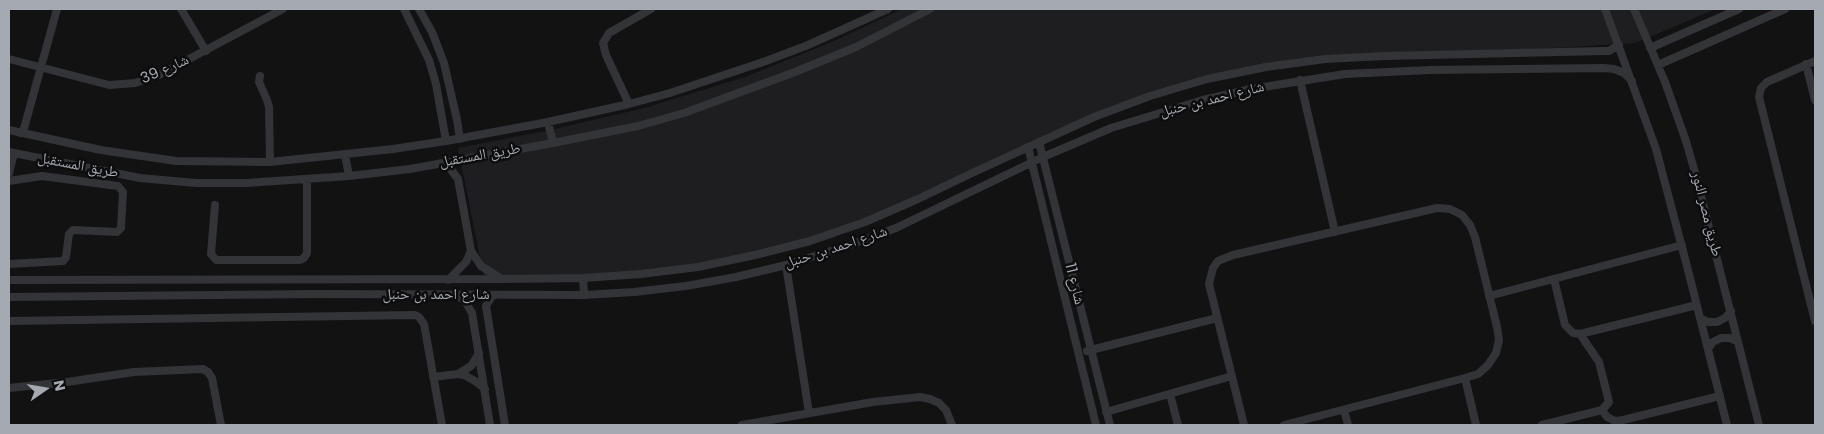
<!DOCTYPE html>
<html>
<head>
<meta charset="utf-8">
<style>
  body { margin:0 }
  #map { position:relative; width:1824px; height:434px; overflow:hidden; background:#121213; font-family:Poppins,sans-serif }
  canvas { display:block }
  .frame { position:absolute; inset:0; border:10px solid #a5aab2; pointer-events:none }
  .north { position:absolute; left:20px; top:364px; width:50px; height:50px; -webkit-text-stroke:4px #0d0d0e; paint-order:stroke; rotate:77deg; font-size:14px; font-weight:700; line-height:20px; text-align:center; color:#a5aab2 }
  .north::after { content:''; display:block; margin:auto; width:18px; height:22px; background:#a5aab2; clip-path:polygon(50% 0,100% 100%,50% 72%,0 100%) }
</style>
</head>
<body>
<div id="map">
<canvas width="1824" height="434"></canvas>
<div class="frame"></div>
<div class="north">N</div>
</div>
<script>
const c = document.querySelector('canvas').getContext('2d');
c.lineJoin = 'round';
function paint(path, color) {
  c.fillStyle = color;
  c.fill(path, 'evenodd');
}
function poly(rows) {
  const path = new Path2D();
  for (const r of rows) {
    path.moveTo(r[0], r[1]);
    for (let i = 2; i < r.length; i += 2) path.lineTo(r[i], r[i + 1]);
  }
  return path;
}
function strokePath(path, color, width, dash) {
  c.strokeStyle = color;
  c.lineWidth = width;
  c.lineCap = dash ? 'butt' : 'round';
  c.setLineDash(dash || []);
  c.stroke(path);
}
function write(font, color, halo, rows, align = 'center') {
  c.font = font + ' Poppins,"Noto Naskh Arabic",sans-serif';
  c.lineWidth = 5;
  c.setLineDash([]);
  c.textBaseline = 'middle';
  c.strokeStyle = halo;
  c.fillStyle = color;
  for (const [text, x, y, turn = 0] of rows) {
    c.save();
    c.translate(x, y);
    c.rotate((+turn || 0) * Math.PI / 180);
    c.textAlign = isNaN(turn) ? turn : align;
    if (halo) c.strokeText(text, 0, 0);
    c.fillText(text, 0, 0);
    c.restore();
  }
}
const built = poly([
  [902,9,1716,9,1635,43,1325,62,1267,70,1209,82,1150,99,1094,120,866,224,698,268,485,282,458,148,551,130,644,108,745,77,834,41]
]);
const minor = poly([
  [181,9,206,51],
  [404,9,429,60,436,84,446,141],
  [419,9,432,32,444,63,457,120,460,139],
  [1605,9,1656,149,1688,270,1727,425],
  [1634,9,1665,82,1686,141,1696,176,1759,425],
  [1650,48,1739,9],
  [9,59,109,85,135,83,159,75,283,9],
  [1815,61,1767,82,1761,88,1759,97,1815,321],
  [1806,64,1815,100],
  [1658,65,1785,9],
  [260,76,259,82,267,100,269,107,270,162],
  [1300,80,1335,232],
  [629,104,606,55,603,43,609,33,651,9],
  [548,122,553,143],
  [9,130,101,150,176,161,270,162,393,149,446,141,548,122,629,104,670,93,766,61,808,45,888,9],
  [20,133,23,132,57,9],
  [1039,142,1110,425],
  [1028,147,1096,425],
  [9,152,140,178,196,183,246,183,349,176,410,169,553,143,638,126,684,113,795,72,856,47,930,9],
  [345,155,349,176],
  [446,163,458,179,471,251,481,266,500,278],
  [9,173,14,153],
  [9,181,42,176,118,186,123,192,121,228,117,232,73,230,69,234,66,257,63,261,9,264],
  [215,205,211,254,216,260,300,260,304,258,307,253,307,179],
  [786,265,809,413],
  [583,278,584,295],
  [1554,279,1565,325,1573,333,1580,334,1697,305],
  [9,280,502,279,583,278,641,274,698,267,755,255,810,241,865,222,918,199,970,174,1094,117,1150,96,1207,79,1266,67,1325,59,1385,56,1603,51,1609,51,1619,45],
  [448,280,466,262,471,251],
  [457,295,465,301,472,313,490,425],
  [494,295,491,298,486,306,505,425],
  [1489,296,1682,245],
  [9,297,317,294,584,295,634,292,686,286,736,277,786,265,853,244,896,228,1043,157,1111,128,1203,100,1251,89,1345,74,1430,70,1604,68,1614,69,1624,73,1632,81],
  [1700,318,1708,322,1717,322,1725,318,1731,311],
  [9,321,415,315,419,317,424,324,442,425],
  [1708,349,1713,342,1721,338,1730,338,1738,342],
  [1087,351,1217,318],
  [458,374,471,366,479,353],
  [433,377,458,374,464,375,475,381,485,389],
  [1465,378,1476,425],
  [9,388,67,382,134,372,203,369,208,372,212,378,221,425],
  [1170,394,1178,425],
  [1344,410,1348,425],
  [1602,410,1607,417,1615,421,1623,420,1720,396],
  [1106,412,1232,376],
  [742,425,873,402,920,397,930,399,939,403,946,410,952,425],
  [1244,425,1209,284,1213,268,1218,261,1233,255,1437,208,1450,209,1462,215,1470,225,1475,237,1497,327,1499,340,1496,353,1488,365,1478,374,1465,378,1284,425],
  [1542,425,1602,410,1609,402,1599,362,1580,334]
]);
const streetNames = [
  ["شارع 39",165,70,-24],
  ["شارع احمد بن حنبل",1212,100,-14],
  ["طريق المستقبل",480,156,-10],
  ["طريق المستقبل",78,166,11],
  ["طريق مصر النور",1706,214,76],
  ["شارع احمد بن حنبل",836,248,-18],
  ["شارع 11",1074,284,76],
  ["شارع احمد بن حنبل",436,295]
];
paint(built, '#1e1e20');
strokePath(minor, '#333438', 8);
write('15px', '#a5aab2', '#0d0d0e', streetNames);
</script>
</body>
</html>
